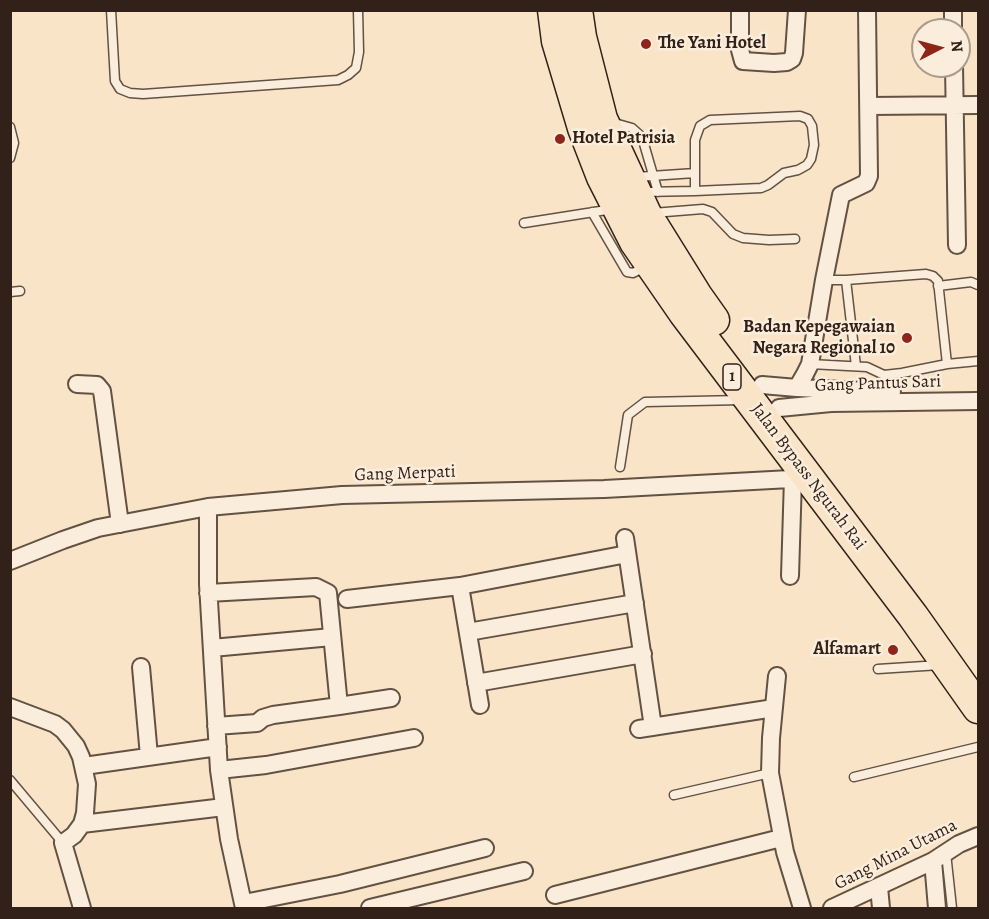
<!DOCTYPE html>
<html>
<head>
<meta charset="utf-8">
<style>
  body { margin:0 }
  #map { position:relative; width:989px; height:919px; overflow:hidden; background:#f9e4c8; font-family:Alegreya,serif }
  canvas { display:block }
  .frame { position:absolute; inset:0; border:12px solid #312118; pointer-events:none }
  .north { position:absolute; left:911px; top:18px; width:60px; height:60px; box-sizing:border-box; background:#fbeddb; border:2px solid #aa9b8d; border-radius:50%; rotate:84deg; font-size:16px; font-weight:700; line-height:24px; text-align:center; color:#312118 }
  .north::after { content:''; display:block; margin:auto; width:21px; height:27px; background:#8f2418; clip-path:polygon(50% 0,100% 100%,50% 72%,0 100%) }
</style>
</head>
<body>
<div id="map">
<canvas width="989" height="919"></canvas>
<div class="frame"></div>
<div class="north">N</div>
</div>
<script>
const c = document.querySelector('canvas').getContext('2d');
c.lineJoin = 'round';
function poly(rows) {
  const path = new Path2D();
  for (const r of rows) {
    path.moveTo(r[0], r[1]);
    for (let i = 2; i < r.length; i += 2) path.lineTo(r[i], r[i + 1]);
  }
  return path;
}
function strokePath(path, color, width, dash) {
  c.strokeStyle = color;
  c.lineWidth = width;
  c.lineCap = dash ? 'butt' : 'round';
  c.setLineDash(dash || []);
  c.stroke(path);
}
function write(font, color, halo, rows, align = 'center') {
  c.font = font + ' Alegreya,serif';
  c.lineWidth = 5;
  c.setLineDash([]);
  c.textBaseline = 'middle';
  c.strokeStyle = halo;
  c.fillStyle = color;
  for (const [text, x, y, turn = 0] of rows) {
    c.save();
    c.translate(x, y);
    c.rotate((+turn || 0) * Math.PI / 180);
    c.textAlign = isNaN(turn) ? turn : align;
    if (halo) c.strokeText(text, 0, 0);
    c.fillText(text, 0, 0);
    c.restore();
  }
}
const lane = poly([
  [111,10,115,81,120,89,130,93,143,94,338,80,348,75,356,68,359,52,358,10],
  [611,122,632,128,642,137,658,192],
  [10,127,14,143,10,158],
  [636,177,695,173],
  [641,192,695,191,761,188,768,185,784,173,798,170,807,165,811,159,814,145,812,126,808,119,800,116,710,120,700,126,695,140,695,191],
  [592,212,627,272,633,273,647,266],
  [653,213,703,209,712,212,733,234,743,238,769,240,795,239],
  [524,223,613,209],
  [824,280,846,280,926,274,933,276,938,281,947,364],
  [846,280,856,366],
  [938,286,971,282,978,285],
  [10,292,20,291],
  [810,364,867,367,884,375,902,373,947,364,978,361],
  [620,467,628,415,645,402,742,400],
  [878,669,940,665],
  [854,777,978,747],
  [10,780,63,843],
  [674,795,770,773],
  [946,853,952,908]
]);
const street = poly([
  [740,10,740,50,743,61,774,63,787,62,792,59,794,53,797,10],
  [953,10,953,30],
  [954,66,957,245],
  [870,106,978,105],
  [77,384,97,385,102,391,120,524],
  [762,385,797,388,805,374,810,364,824,280,841,195,866,183,869,176,867,10],
  [797,388,892,392],
  [779,408,831,403,978,401],
  [208,507,208,584,219,770,229,839,244,908],
  [625,538,653,727],
  [10,561,63,540,98,528,208,507,342,495,604,489,809,478],
  [790,576,793,478],
  [460,586,480,705],
  [208,593,316,587,328,593,339,706,273,715,263,718,257,723,216,726],
  [347,599,460,586,627,554],
  [468,632,635,603],
  [212,648,332,637],
  [141,667,149,756],
  [777,676,771,738,770,773,785,852,802,908],
  [476,683,643,654],
  [339,706,391,698],
  [10,707,55,724,63,730,76,746,81,757,87,784,85,813,82,824,74,835,63,843,82,908],
  [639,729,774,708],
  [84,766,218,747],
  [219,770,266,765,414,738],
  [82,824,224,807],
  [933,861,937,908],
  [879,887,881,908],
  [555,895,781,838],
  [244,903,340,884,485,848],
  [370,908,524,871],
  [832,908,933,861,959,844,978,836]
]);
const highway = poly([
  [553,10,557,41,583,128,602,177,635,242,684,313,913,616,978,708],
  [577,10,581,37,602,119,646,214,697,296,714,320]
]);
const markers = [
  [646,44,6,"#8f2418"],
  [560,139,6,"#8f2418"],
  [907,338,6,"#8f2418"],
  [893,650,6,"#8f2418"]
];
const shields = [
  [732,377,18]
];
const shieldNames = [
  ["1",732,377]
];
const poiNames = [
  ["The Yani Hotel",658,44],
  ["Hotel Patrisia",572,139],
  ["Badan Kepegawaian",895,328,"right"],
  ["Negara Regional 10",895,349,"right"],
  ["Alfamart",881,650,"right"]
];
const streetNames = [
  ["Gang Pantus Sari",878,384,-2],
  ["Gang Merpati",405,474,-2],
  ["Jalan Bypass Ngurah Rai",808,477,53],
  ["Gang Mina Utama",896,855,-27]
];
strokePath(lane, '#635244', 11);
strokePath(street, '#635244', 20);
strokePath(highway, '#312118', 33);
strokePath(lane, '#fbeddb', 8);
strokePath(street, '#fbeddb', 16);
strokePath(highway, '#f9e4c8', 30);
for (const [x, y, r, color] of markers) {
  const dot = new Path2D();
  dot.arc(x, y, r, 0, 2 * Math.PI);
  c.fillStyle = color;
  c.fill(dot);
  strokePath(dot, '#fbeddb', 2);
}
for (const [x, y, w] of shields) {
  const box = new Path2D();
  box.roundRect(x - w / 2, y - 13, w, 26, 4.5);
  c.fillStyle = '#fbeddb';
  c.fill(box);
  strokePath(box, '#312118', 1.5);
}
write('bold 16px', '#312118', null, shieldNames);
write('bold 18px', '#312118', '#fbeddb', poiNames, 'left');
write('18px', '#312118', '#fbeddb', streetNames);
</script>
</body>
</html>
